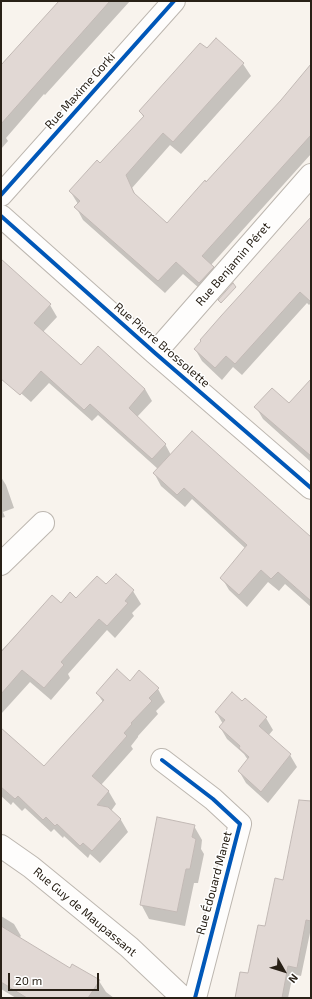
<!DOCTYPE html>
<html>
<head>
<meta charset="utf-8">
<style>
  body { margin:0 }
  #map { position:relative; width:312px; height:999px; overflow:hidden; background:#f8f3ed; font-family:"Exo 2",sans-serif }
  canvas { display:block }
  .frame { position:absolute; inset:0; border:2px solid #292117; pointer-events:none }
  .north { position:absolute; left:264px; top:951px; width:40px; height:40px; -webkit-text-stroke:3px #fff; paint-order:stroke; rotate:129deg; font-size:11px; font-weight:700; line-height:16px; text-align:center; color:#292117 }
  .north::after { content:''; display:block; margin:auto; width:14px; height:18px; background:#292117; clip-path:polygon(50% 0,100% 100%,50% 72%,0 100%) }
  .scale { position:absolute; left:8px; top:973px; width:91px; height:18px; box-sizing:border-box; border:2px solid #292117; border-top:0; padding-left:5px; font-size:12px; line-height:14px; white-space:nowrap; color:#292117; -webkit-text-stroke:3px #fff; paint-order:stroke }
</style>
</head>
<body>
<div id="map">
<canvas width="312" height="999"></canvas>
<div class="frame"></div>
<div class="north">N</div>
<div class="scale">20 m</div>
</div>
<script>
const c = document.querySelector('canvas').getContext('2d');
c.lineJoin = 'round';
function paint(path, color) {
  c.fillStyle = color;
  c.fill(path, 'evenodd');
}
function poly(rows) {
  const path = new Path2D();
  for (const r of rows) {
    path.moveTo(r[0], r[1]);
    for (let i = 2; i < r.length; i += 2) path.lineTo(r[i], r[i + 1]);
  }
  return path;
}
function strokePath(path, color, width, dash) {
  c.strokeStyle = color;
  c.lineWidth = width;
  c.lineCap = dash ? 'butt' : 'round';
  c.setLineDash(dash || []);
  c.stroke(path);
}
function write(font, color, halo, rows, align = 'center') {
  c.font = font + ' "Exo 2",sans-serif';
  c.lineWidth = 3;
  c.setLineDash([]);
  c.textBaseline = 'middle';
  c.strokeStyle = halo;
  c.fillStyle = color;
  for (const [text, x, y, turn = 0] of rows) {
    c.save();
    c.translate(x, y);
    c.rotate((+turn || 0) * Math.PI / 180);
    c.textAlign = isNaN(turn) ? turn : align;
    if (halo) c.strokeText(text, 0, 0);
    c.fillText(text, 0, 0);
    c.restore();
  }
}
const shadow = poly([
  [60,1,130,1,45,95,44,94,6,138,8,141,1,149,1,66],
  [216,39,243,64,251,76,181,154,170,145,132,188,136,196,167,225,311,68,311,154,211,265,221,280,207,295,183,274,165,293,83,220,76,207,78,204,70,191,100,164,144,118,140,111],
  [311,218,311,303,309,305,307,303,242,375,233,367,222,380,202,361,195,349],
  [1,267,50,305,57,317,43,332,81,367,145,389,152,401,137,417,165,444,171,455,311,539,311,607,285,584,279,591,268,582,247,607,229,590,222,578,246,549,192,499,185,507,161,486,154,473,158,469,98,415,92,421,49,383,31,402,6,380,1,371],
  [311,396,311,462,263,419,256,407,289,404],
  [1,477,6,485,14,508,3,512,5,517,1,518],
  [116,575,133,591,141,604,132,613,134,616,115,638,107,630,68,674,70,678,51,700,30,682,1,714,1,651,52,596,61,604,76,599,107,585],
  [139,672,158,689,165,702,156,711,158,714,138,736,138,737,131,746,133,749,101,785,109,792,116,804,111,811,121,820,128,832,100,863,90,854,88,858,64,836,63,838,54,829,51,832,25,808,22,811,13,802,11,805,1,796,1,745,45,768,103,702,97,693,130,682],
  [245,700,266,718,273,730,268,736,290,755,297,767,268,803,246,783,239,771,248,760,244,754,227,739,220,727,223,724,216,712,243,702],
  [311,814,311,928,301,976,293,974,288,998,236,998,249,974,266,927],
  [194,826,202,840,201,849,204,854,198,883,194,883,185,926,149,919,141,904],
  [1,916,14,924,21,936,19,938,70,969,99,981,106,992,114,998,16,998,1,989]
]);
const building = poly([
  [59,1,110,1,1,124,1,65,59,1],
  [216,38,244,63,173,142,163,133,126,175,134,193,167,223,205,180,206,182,281,100,311,64,311,135,202,256,214,267,199,283,176,262,158,281,74,207,80,201,69,191,97,160,100,163,144,116,139,111,200,43,207,48,216,38],
  [311,217,311,302,300,292,235,364,226,356,215,368,194,349,201,341,200,340,221,316,311,217],
  [1,259,51,304,34,323,81,365,98,346,145,389,129,408,166,444,152,459,90,404,84,410,41,371,20,395,1,379,1,259],
  [233,283,236,287,221,303,218,300,233,283],
  [311,379,311,456,254,407,272,388,289,403,311,379],
  [192,431,311,537,311,601,278,572,271,579,261,570,239,595,220,578,247,545,184,488,177,495,153,473,192,431],
  [116,574,134,590,125,601,128,603,107,626,99,619,61,662,64,665,44,688,22,670,1,694,1,652,52,595,61,603,70,592,76,598,97,576,106,584,116,574],
  [117,669,130,681,139,670,159,688,149,698,152,701,131,723,132,724,124,733,127,736,92,776,109,791,97,805,108,807,121,819,92,851,83,843,80,846,57,824,55,826,46,817,43,820,18,796,15,799,1,787,1,728,44,766,104,700,96,693,117,669],
  [232,692,242,701,245,698,267,717,259,726,291,754,261,792,238,771,249,757,239,748,240,746,219,727,225,720,215,712,232,692],
  [299,800,311,801,311,921,306,920,297,968,288,966,282,998,235,998,240,972,248,973,258,925,265,926,275,878,283,880,299,800],
  [157,817,195,825,192,837,196,839,190,869,186,869,177,912,140,905,157,817],
  [1,926,70,968,72,964,100,980,88,998,27,998,1,982,1,926]
]);
const minor = poly([
  [1,195,174,1],
  [1,216,155,353,311,488],
  [155,353,311,175],
  [1,564,43,523],
  [162,760,213,799,240,824,195,998],
  [1,846,31,867,129,947,183,998]
]);
const cycleway = poly([
  [1,195,174,1],
  [1,216,155,353,311,488],
  [162,760,213,799,240,824,195,998]
]);
const streetNames = [
  ["Rue Maxime Gorki",80,91,-48],
  ["Rue Benjamin Péret",233,264,-49],
  ["Rue Pierre Brossolette",162,345,41],
  ["Rue Édouard Manet",214,883,-75],
  ["Rue Guy de Maupassant",85,912,40]
];
paint(shadow, '#0003');
paint(building, '#e1d8d4');
strokePath(building, '#c2b9b5', 1);
strokePath(minor, '#bcb6af', 24);
strokePath(minor, '#fefdfc', 22);
strokePath(cycleway, '#0057b8', 4);
write('12px', '#292117', '#fff', streetNames);
</script>
</body>
</html>
